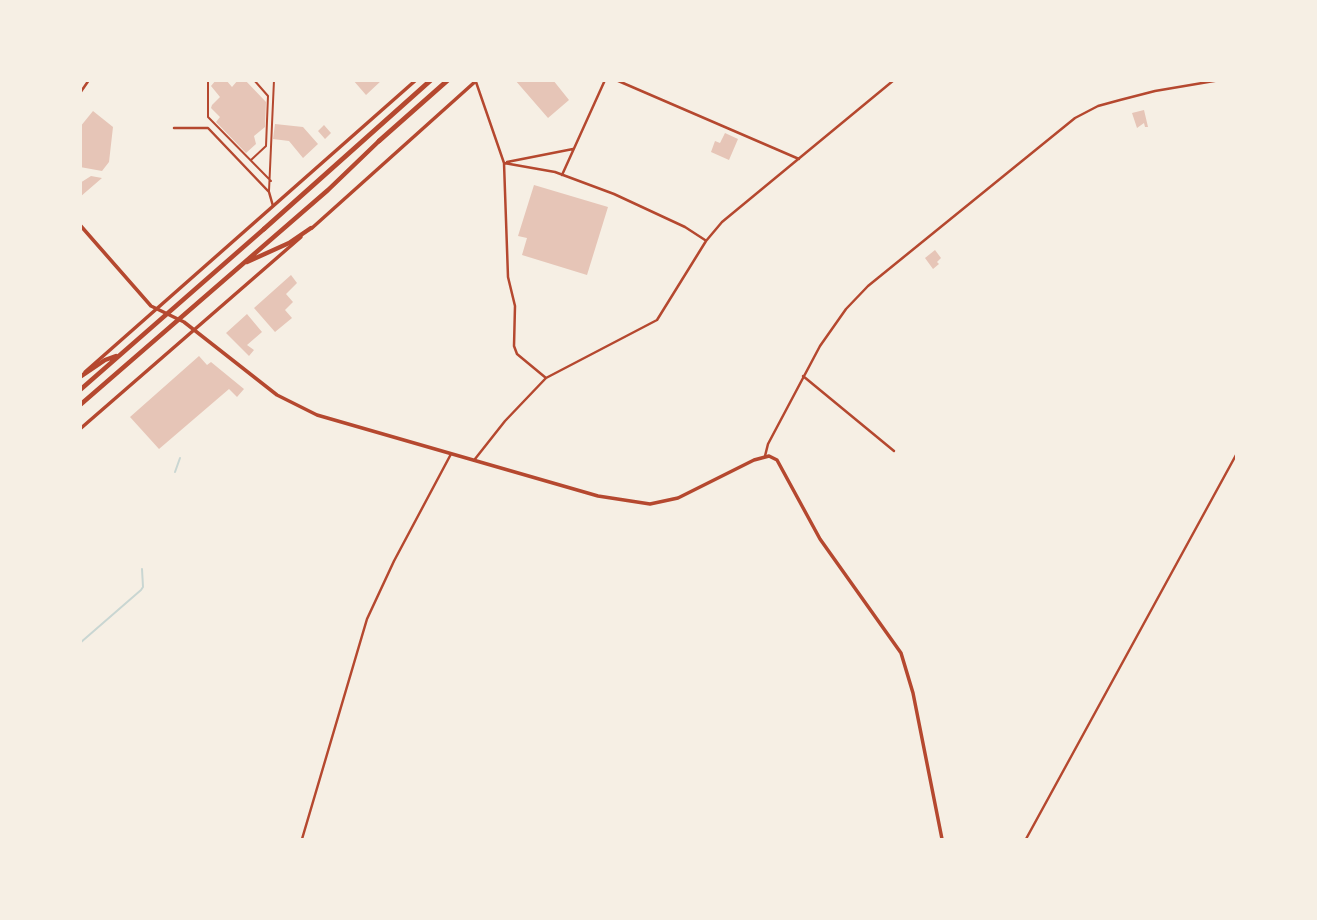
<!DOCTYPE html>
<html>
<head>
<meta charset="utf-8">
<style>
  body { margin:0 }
  #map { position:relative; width:1317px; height:920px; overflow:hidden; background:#f6efe4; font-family:Roboto,sans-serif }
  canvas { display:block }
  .frame { position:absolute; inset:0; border:82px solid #f6efe4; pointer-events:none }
</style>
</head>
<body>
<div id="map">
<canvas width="1317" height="920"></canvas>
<div class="frame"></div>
</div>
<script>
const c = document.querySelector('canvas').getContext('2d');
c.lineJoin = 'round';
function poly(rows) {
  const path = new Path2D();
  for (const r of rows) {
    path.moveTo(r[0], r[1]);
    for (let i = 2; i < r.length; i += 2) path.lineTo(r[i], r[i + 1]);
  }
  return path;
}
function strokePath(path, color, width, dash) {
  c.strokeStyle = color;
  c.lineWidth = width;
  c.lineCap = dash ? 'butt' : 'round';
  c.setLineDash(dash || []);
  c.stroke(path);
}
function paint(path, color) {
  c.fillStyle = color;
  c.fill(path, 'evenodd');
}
const stream = poly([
  [175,472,180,458],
  [80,643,141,590,143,587,142,569]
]);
const building = poly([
  [216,80,226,80,232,87,238,80,245,80,266,102,265,127,254,136,256,144,246,153,216,122,220,117,211,108,212,105,220,97,211,86],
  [353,80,382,80,366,95],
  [515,80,553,80,569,100,548,118],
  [1144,110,1148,127,1145,127,1144,123,1137,128,1132,113],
  [93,111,113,127,109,162,102,171,80,167,80,127],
  [275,124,303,127,318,144,303,158,289,141,273,139],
  [324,125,331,133,325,139,318,131],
  [725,133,738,139,729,160,711,152,715,141,720,143],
  [91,176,102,178,80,197,80,183],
  [534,185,608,207,587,275,522,255,527,238,518,236],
  [935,250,941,258,937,262,939,264,933,269,925,258],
  [291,275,297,283,286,294,293,302,285,310,292,318,275,332,254,308],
  [247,314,262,332,247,345,254,350,249,356,226,333],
  [199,356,207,365,211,362,244,389,237,397,229,389,159,449,130,417]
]);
const service = poly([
  [208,80,208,117,271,181],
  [251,160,266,146,268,96,254,80],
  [269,191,274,80]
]);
const minor = poly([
  [616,80,799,159],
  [476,82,504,163,508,277,515,306,514,346,517,354,546,378],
  [80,93,89,80],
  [174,128,208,128,269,192,273,206],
  [507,162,573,149],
  [504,163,555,172,614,194,685,227,705,240],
  [562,175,605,80],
  [803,376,894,451],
  [765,456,768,444,820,346,846,309,868,286,1075,118,1098,106,1120,100,1155,91,1220,80],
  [475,459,505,421,546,378,657,320,706,241,722,222,894,80],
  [302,839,367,619,394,561,451,454],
  [1026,839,1236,455]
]);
const tertiary = poly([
  [80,225,151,306,184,322,277,395,317,415,598,496,650,504,678,498,754,460,769,456,777,460,820,539,901,653,913,693,942,839]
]);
const secondary = poly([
  [312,228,477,80],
  [85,372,416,80],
  [80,429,301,237]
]);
const trunk = poly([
  [247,262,289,243,311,228],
  [80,377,105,360,116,356],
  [80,390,264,229],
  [80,405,328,190,379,141]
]);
const motorway = poly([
  [379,141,448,80],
  [264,229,431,80]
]);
strokePath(stream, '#c9d6d2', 2);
paint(building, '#e6c5b7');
strokePath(service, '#b5482f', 2);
strokePath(minor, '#b5482f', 2.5);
strokePath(tertiary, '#b5482f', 3.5);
strokePath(secondary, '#b5482f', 3.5);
strokePath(trunk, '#b5482f', 4.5);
strokePath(motorway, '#b5482f', 5);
</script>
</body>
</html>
